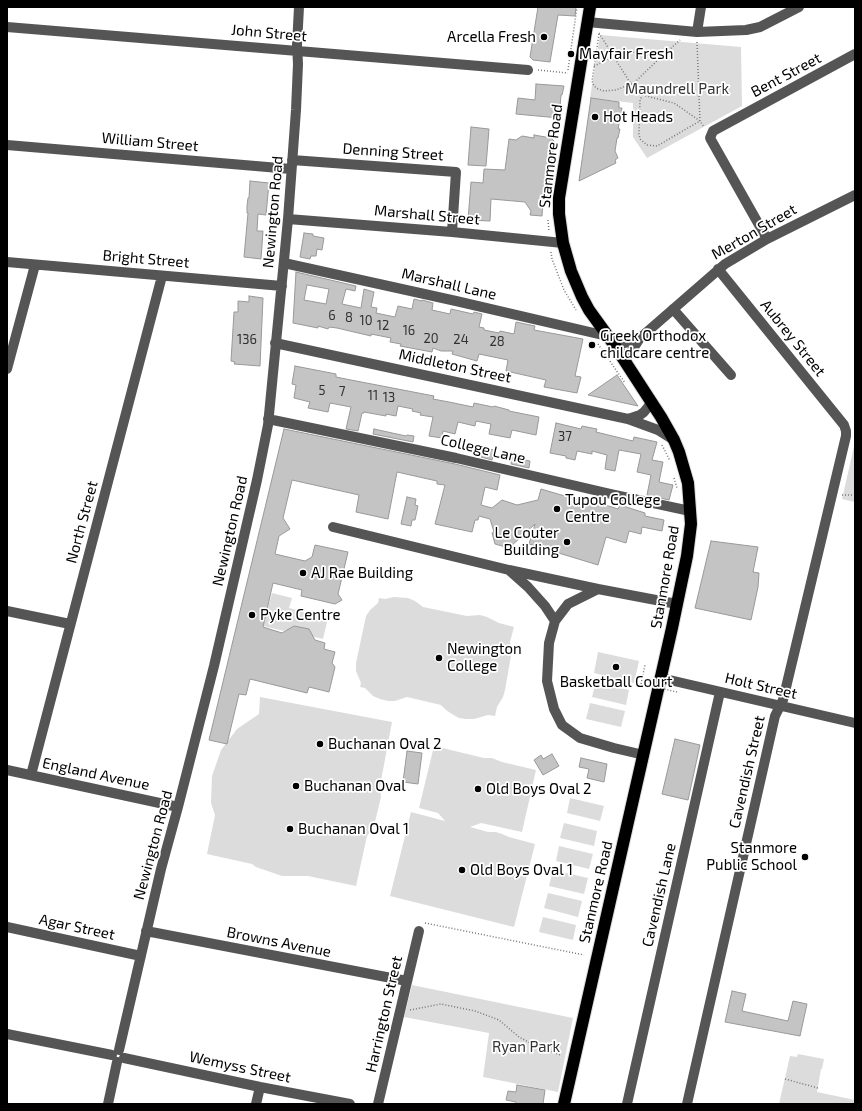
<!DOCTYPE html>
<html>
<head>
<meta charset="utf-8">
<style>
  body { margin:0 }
  #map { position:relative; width:862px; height:1111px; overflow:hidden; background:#fff; font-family:"Exo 2",sans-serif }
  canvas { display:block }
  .frame { position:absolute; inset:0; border:8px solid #000; pointer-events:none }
</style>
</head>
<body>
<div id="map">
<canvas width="862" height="1111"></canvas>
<div class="frame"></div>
</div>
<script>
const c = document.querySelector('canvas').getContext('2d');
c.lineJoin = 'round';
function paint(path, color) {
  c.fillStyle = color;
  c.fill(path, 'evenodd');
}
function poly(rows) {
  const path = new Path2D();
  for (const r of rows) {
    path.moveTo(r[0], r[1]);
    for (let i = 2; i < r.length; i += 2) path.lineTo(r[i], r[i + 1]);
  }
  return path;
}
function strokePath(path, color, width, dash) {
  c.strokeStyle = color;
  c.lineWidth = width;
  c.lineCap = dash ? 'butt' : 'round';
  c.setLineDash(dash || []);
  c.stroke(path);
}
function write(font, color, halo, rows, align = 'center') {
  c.font = font + ' "Exo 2",sans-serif';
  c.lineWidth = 3.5;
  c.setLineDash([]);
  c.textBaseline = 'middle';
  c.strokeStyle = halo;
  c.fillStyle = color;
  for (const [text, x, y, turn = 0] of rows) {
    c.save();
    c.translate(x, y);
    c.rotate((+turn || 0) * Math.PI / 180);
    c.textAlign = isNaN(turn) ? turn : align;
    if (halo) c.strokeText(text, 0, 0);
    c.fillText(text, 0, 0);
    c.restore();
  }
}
const green = poly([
  [600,35,741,47,742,106,647,158,633,137,633,103,590,98],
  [855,442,855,502,842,499],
  [272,593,292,598,289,608,328,618,323,639,285,630,284,631,263,626],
  [394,597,408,598,415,601,423,607,467,616,480,615,487,617,499,623,514,627,510,642,512,650,505,690,503,697,497,707,495,716,488,715,474,719,466,719,459,718,452,714,446,710,441,705,407,697,395,701,388,701,380,699,373,696,365,688,360,687,361,683,356,671,356,663,366,616,370,610,378,603,379,598,385,599],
  [598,652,639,661,634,683,594,673],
  [596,682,629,690,626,705,592,697],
  [260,697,392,722,380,786,381,797,374,826,367,836,356,886,308,876,282,876,256,867,252,864,207,854,215,815,211,803,212,776,221,750,237,729,259,714],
  [590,703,625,711,621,727,586,719],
  [434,746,484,758,492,758,502,762,536,770,522,832,481,823,470,827,488,832,496,832,502,834,509,837,535,844,514,927,390,896,411,812,445,821,438,813,419,808],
  [570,798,604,806,600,821,567,813],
  [564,823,597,831,594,846,560,838],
  [559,846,593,854,589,869,556,861],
  [553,870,588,878,584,894,549,886],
  [548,893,582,901,578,917,544,908],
  [543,917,576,925,573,940,539,932],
  [412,985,573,1018,558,1092,483,1077,489,1033,404,1017],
  [798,1054,824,1059,822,1069,821,1069,817,1092,855,1100,855,1104,779,1104,790,1056,797,1057]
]);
const building = poly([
  [538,7,576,7,575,16,558,15,550,62,533,60,530,57,538,7],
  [536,84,564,86,562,95,561,95,559,118,516,114,518,98,535,100,536,84],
  [591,98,619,102,619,108,622,108,618,129,620,129,618,138,617,138,615,151,618,158,615,160,616,163,579,181,591,98],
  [471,127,489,129,486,166,468,165,471,127],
  [534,135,551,138,554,141,549,185,544,184,542,216,530,215,531,211,525,202,491,199,490,221,468,220,471,182,483,183,484,169,505,170,509,139,516,140,522,136,534,138,534,135],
  [250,181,269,183,266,215,258,214,257,231,263,231,261,259,244,257,248,213,247,213,247,206,248,198,249,198,250,181],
  [304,233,313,234,313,236,324,238,322,250,317,249,316,256,311,256,310,259,300,257,304,233],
  [296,272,356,286,355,291,346,289,342,304,361,308,364,289,374,292,371,307,377,308,376,313,395,317,398,306,412,309,414,299,422,301,422,300,433,303,432,310,450,314,451,309,473,314,474,312,482,314,479,327,484,328,484,330,499,333,500,331,514,334,516,322,535,326,534,330,583,339,575,376,581,377,577,393,544,387,546,380,506,371,508,360,479,354,477,361,452,354,453,351,441,351,433,348,432,352,400,346,401,344,390,342,391,338,371,334,371,336,337,328,329,327,328,329,318,326,318,328,293,323,296,272],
  [307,285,329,289,326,304,304,300,307,285],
  [249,296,263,298,260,366,234,364,235,362,231,361,234,312,238,312,238,301,249,302,249,296],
  [295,366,336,374,336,377,351,380,434,396,433,399,449,402,473,407,474,403,493,407,494,406,509,410,509,411,539,417,536,435,512,430,510,438,489,434,491,424,476,421,475,426,458,422,455,434,443,431,442,438,429,436,433,417,420,415,421,413,412,411,413,409,398,406,396,416,386,414,386,416,364,412,364,413,362,413,358,431,346,429,351,407,330,403,328,412,308,408,310,402,294,398,296,385,292,384,295,366],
  [617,375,638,406,588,395,617,375],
  [556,423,581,429,582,426,597,429,596,432,633,441,634,437,657,442,652,460,663,462,659,482,673,485,669,500,647,495,651,475,637,472,641,454,619,450,615,471,605,469,607,455,592,451,592,454,577,451,575,460,566,458,566,456,550,453,556,423],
  [284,429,455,464,500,475,497,490,485,487,481,505,492,508,502,500,517,505,538,500,541,489,599,506,599,503,618,509,620,505,645,513,645,516,664,520,662,531,642,527,641,534,629,531,626,543,606,537,598,565,529,544,535,524,509,548,495,544,492,533,494,532,490,519,479,516,478,520,475,520,472,532,435,524,445,485,437,484,437,481,397,472,388,519,356,512,359,495,292,480,283,518,290,529,279,536,275,554,305,561,312,557,315,545,348,552,338,594,342,600,335,604,301,596,302,590,273,583,263,627,282,633,294,626,309,629,315,640,325,643,324,649,335,652,332,663,335,667,329,692,309,687,307,693,250,679,246,695,239,694,227,744,209,740,284,429],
  [374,429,406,436,407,435,414,436,413,442,373,434,374,429],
  [482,448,494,450,492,460,481,457,482,448],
  [512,457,530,461,529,468,511,464,512,457],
  [407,497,416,499,415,505,418,506,415,520,412,520,411,526,401,524,407,497],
  [711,541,758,547,753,572,759,573,758,587,751,620,695,608,711,541],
  [675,739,700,745,688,800,662,794,675,739],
  [407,751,422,753,418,784,403,782,407,751],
  [552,754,559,766,543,775,534,760,541,755,543,759,552,754],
  [581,758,607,764,604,782,587,778,589,769,579,767,581,758],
  [732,991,746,994,742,1011,788,1021,793,1001,807,1004,800,1036,725,1022,732,991],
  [517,1085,545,1090,543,1104,515,1104,516,1102,506,1100,508,1091,516,1092,517,1085]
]);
const path = poly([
  [599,33,614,57,634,52,660,58,680,40],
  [599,34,592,81,594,86,598,89,604,91,616,90,631,84,637,80,660,58],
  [697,42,700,121,704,127],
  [594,66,614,57,631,84,642,95,640,101,639,134,640,139,647,145,657,146,700,121,674,103,642,95],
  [538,70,568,73],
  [568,70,577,7],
  [548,220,549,232],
  [551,252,552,259,564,290,576,310],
  [598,344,625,383],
  [662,445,670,461],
  [674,478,677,488],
  [842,495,855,495],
  [641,684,645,665],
  [425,923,584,955],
  [410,1010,441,1004,475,1011,499,1020,519,1037,538,1047,561,1055],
  [785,1079,818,1088]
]);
const minor = poly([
  [587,22,697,32,746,30,760,27,799,7],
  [7,27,528,70],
  [697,32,701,7],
  [7,145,291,169],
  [292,160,456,172,452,232],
  [288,219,452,232,563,243],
  [767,239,710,138,713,131,855,54],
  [7,262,282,286],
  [284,263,456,301,607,336],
  [673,309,731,375],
  [275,343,628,419,658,430,674,440],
  [615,346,640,338],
  [625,361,640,338,725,264,767,239,855,195],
  [7,369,35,265],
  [268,419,456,458,611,494,690,511],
  [628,419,640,415,644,412,652,402],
  [333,527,509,570,598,589],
  [510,571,528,587,545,606,555,621],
  [7,611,70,624],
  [661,678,855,723],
  [644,755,614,748,580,738,562,725,554,709,547,681,549,643,555,621,568,604,598,589,677,604],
  [7,770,178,807],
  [31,775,162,276],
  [7,927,141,956],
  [146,931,407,981],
  [7,1034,112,1055],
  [119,1050,161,869,178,807,214,666,257,480,268,425,288,219,296,110,298,64,297,45,299,7],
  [124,1058,260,1087,350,1104],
  [108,1104,117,1062],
  [256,1104,260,1087],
  [378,1104,419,931],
  [627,1104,720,692],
  [687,1104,775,716,783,700,846,436,846,431,844,425,718,269]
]);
const highway = poly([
  [564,1104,672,628,687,556,691,524,688,483,679,452,674,440,661,417,615,346,589,310,582,297,571,271,563,243,559,214,559,198,590,7]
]);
const pathBridge = poly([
  [641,684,677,692]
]);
const markers = [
  [544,37,4,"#000"],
  [571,54,4,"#000"],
  [595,117,4,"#000"],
  [592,345,4,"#000"],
  [557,509,4,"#000"],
  [567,542,4,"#000"],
  [303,573,4,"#000"],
  [252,615,4,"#000"],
  [439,658,4,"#000"],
  [616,667,4,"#000"],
  [320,744,4,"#000"],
  [296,786,4,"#000"],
  [478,789,4,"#000"],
  [290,829,4,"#000"],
  [805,857,4,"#000"],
  [462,870,4,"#000"]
];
const numberNames = [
  ["6",332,316],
  ["8",349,318],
  ["10",366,321],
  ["12",383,326],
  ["16",409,331],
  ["20",431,339],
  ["136",247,340],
  ["24",461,340],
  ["28",497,342],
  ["5",322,391],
  ["7",342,392],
  ["11",373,396],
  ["13",389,398],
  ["37",565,437]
];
const streetNames = [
  ["John Street",269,33,5],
  ["Bent Street",786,75,-28],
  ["William Street",150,142,5],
  ["Denning Street",393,152,4],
  ["Stanmore Road",551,156,-83],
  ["Newington Road",273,212,-85],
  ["Marshall Street",427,215,5],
  ["Merton Street",754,232,-30],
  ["Bright Street",146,259,5],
  ["Marshall Lane",449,284,13],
  ["Aubrey Street",793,338,51],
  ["Middleton Street",455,366,12],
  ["College Lane",483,449,13],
  ["North Street",82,522,-75],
  ["Newington Road",230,531,-77],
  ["Stanmore Road",665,577,-80],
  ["Holt Street",761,686,13],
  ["Cavendish Street",747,772,-77],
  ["England Avenue",96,774,12],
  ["Newington Road",153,845,-75],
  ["Stanmore Road",596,892,-77],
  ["Cavendish Lane",659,895,-77],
  ["Agar Street",77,927,12],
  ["Browns Avenue",279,942,11],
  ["Harrington Street",384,1014,-77],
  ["Wemyss Street",240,1067,12]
];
const poiNames = [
  ["Arcella Fresh",536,37,"right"],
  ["Mayfair Fresh",579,54],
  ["Hot Heads",603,117],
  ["Greek Orthodox",600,336],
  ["childcare centre",600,353],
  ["Tupou College",565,500],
  ["Centre",565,517],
  ["Le Couter",559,533,"right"],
  ["Building",559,550,"right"],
  ["AJ Rae Building",311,573],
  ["Pyke Centre",260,615],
  ["Newington",447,649],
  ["College",447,666],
  ["Basketball Court",616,682,"center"],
  ["Buchanan Oval 2",328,744],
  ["Buchanan Oval",304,786],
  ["Old Boys Oval 2",486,789],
  ["Buchanan Oval 1",298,829],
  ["Stanmore",797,848,"right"],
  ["Public School",797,865,"right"],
  ["Old Boys Oval 1",470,870]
];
const parkNames = [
  ["Maundrell Park",677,89],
  ["Ryan Park",526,1047]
];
paint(green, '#dcdcdc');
paint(building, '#c4c4c4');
strokePath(building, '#999', 1);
strokePath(highway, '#dbdbdb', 14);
strokePath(path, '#777', 1.5, [1, 2]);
strokePath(minor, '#555', 10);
strokePath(highway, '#000', 12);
strokePath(pathBridge, '#777', 1.5, [1, 2]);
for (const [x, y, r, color] of markers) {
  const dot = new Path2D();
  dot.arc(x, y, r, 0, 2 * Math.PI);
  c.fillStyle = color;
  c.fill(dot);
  strokePath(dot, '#fff', 1.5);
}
write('13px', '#313131', null, numberNames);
write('15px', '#000', '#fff', streetNames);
write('15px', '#000', '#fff', poiNames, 'left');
write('15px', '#333', '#fff', parkNames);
</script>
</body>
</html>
